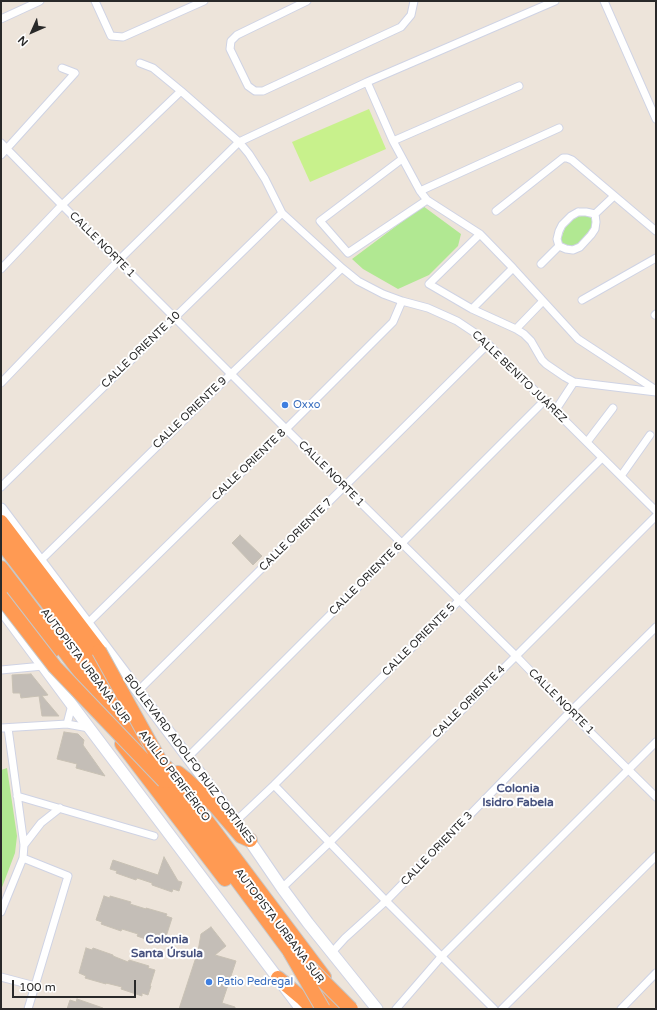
<!DOCTYPE html>
<html>
<head>
<meta charset="utf-8">
<style>
  body { margin:0 }
  #map { position:relative; width:657px; height:1010px; overflow:hidden; background:#ede4da; font-family:"Varela Round",sans-serif }
  canvas { display:block }
  .frame { position:absolute; inset:0; border:2px solid #292929; pointer-events:none }
  .north { position:absolute; left:12px; top:12px; width:40px; height:40px; -webkit-text-stroke:3px #fff; paint-order:stroke; rotate:225deg; font-size:11px; font-weight:700; line-height:16px; text-align:center; color:#292929 }
  .north::after { content:''; display:block; margin:auto; width:14px; height:18px; background:#292929; clip-path:polygon(50% 0,100% 100%,50% 72%,0 100%) }
  .scale { position:absolute; left:12px; top:980px; width:124px; height:18px; box-sizing:border-box; border:2px solid #292929; border-top:0; padding-left:5px; font-size:12px; line-height:14px; white-space:nowrap; color:#292929; -webkit-text-stroke:3px #fff; paint-order:stroke }
</style>
</head>
<body>
<div id="map">
<canvas width="657" height="1010"></canvas>
<div class="frame"></div>
<div class="north">N</div>
<div class="scale">100 m</div>
</div>
<script>
const c = document.querySelector('canvas').getContext('2d');
c.lineJoin = 'round';
function paint(path, color) {
  c.fillStyle = color;
  c.fill(path, 'evenodd');
}
function poly(rows) {
  const path = new Path2D();
  for (const r of rows) {
    path.moveTo(r[0], r[1]);
    for (let i = 2; i < r.length; i += 2) path.lineTo(r[i], r[i + 1]);
  }
  return path;
}
function strokePath(path, color, width, dash) {
  c.strokeStyle = color;
  c.lineWidth = width;
  c.lineCap = dash ? 'butt' : 'round';
  c.setLineDash(dash || []);
  c.stroke(path);
}
function write(font, color, halo, rows, align = 'center') {
  c.font = font + ' "Varela Round",sans-serif';
  c.lineWidth = 4;
  c.setLineDash([]);
  c.textBaseline = 'middle';
  c.strokeStyle = halo;
  c.fillStyle = color;
  for (const [text, x, y, turn = 0] of rows) {
    c.save();
    c.translate(x, y);
    c.rotate((+turn || 0) * Math.PI / 180);
    c.textAlign = isNaN(turn) ? turn : align;
    if (halo) c.strokeText(text, 0, 0);
    c.fillText(text, 0, 0);
    c.restore();
  }
}
const green = poly([
  [423,206,461,234,458,246,429,275,398,289,363,269,352,259],
  [586,215,591,218,593,225,590,233,583,241,575,246,568,247,564,245,561,241,562,236,565,228,569,222,577,217],
  [7,768,17,836,15,853,1,890,1,770]
]);
const pitch = poly([
  [369,109,386,149,310,182,292,142]
]);
const building = poly([
  [240,535,262,556,253,565,232,543,240,535],
  [31,674,48,695,42,696,59,716,42,716,39,696,21,698,20,693,13,693,12,675,31,674],
  [64,732,78,734,84,740,83,745,105,776,76,768,77,764,57,759,64,732],
  [164,857,178,881,182,882,179,891,173,889,172,892,152,885,152,883,137,878,136,880,116,873,117,871,110,869,113,860,158,875,164,857],
  [104,896,110,898,110,896,131,902,130,904,146,909,146,908,167,914,166,916,172,918,164,943,158,941,157,943,137,936,138,934,122,929,121,931,101,924,102,922,96,920,104,896],
  [211,927,226,946,215,955,236,961,222,1003,235,1007,235,1009,179,1009,198,951,201,934,211,927],
  [86,948,92,950,93,948,113,955,113,956,128,962,129,960,149,966,148,968,155,970,150,986,151,986,148,995,142,993,142,996,121,989,122,987,106,983,106,984,85,978,86,976,79,973,86,948],
  [77,999,103,1008,102,1009,67,1009,70,1000,76,1002,77,999]
]);
const street = poly([
  [95,1,111,36,123,37,204,1],
  [307,1,237,35,231,41,230,49,248,86,255,91,263,91,401,27,411,15,414,1],
  [604,1,656,119],
  [1,19,40,1],
  [140,63,153,68,181,91,239,142,249,154,265,179,282,213,342,268,358,281,383,294,402,301,428,308,457,321,475,333,488,344,656,511],
  [367,82,393,141,420,191,427,200,480,234,513,268,578,339,656,390],
  [393,141,519,86],
  [1,143,62,205,286,429,516,656,570,712,656,797],
  [1,155,75,73,62,68],
  [402,159,320,221,348,253,427,200],
  [420,191,559,128],
  [496,211,563,158,567,158,572,160,656,231],
  [578,212,586,212,595,214,596,222,595,229,591,235,580,247,573,250,566,249,559,246,557,239,559,231,562,225,571,216,578,212],
  [595,214,614,196],
  [480,234,429,284,472,309,516,329,524,334,531,341,542,360,546,364,565,377,574,382,590,384,656,392],
  [541,264,559,246],
  [1,269,62,205,181,91],
  [582,300,656,258],
  [472,309,513,268],
  [655,315,656,314],
  [516,329,543,301],
  [1,383,118,261,239,142,367,82,555,1],
  [555,411,574,382],
  [587,442,613,408],
  [621,476,650,435],
  [1,487,282,213],
  [40,561,231,374,342,268],
  [88,623,286,429,393,322,402,301],
  [1,670,43,666],
  [138,691,488,344],
  [67,724,72,705],
  [1,728,67,724,89,728],
  [188,757,545,400],
  [274,785,386,901,494,1009],
  [17,796,154,836],
  [236,821,274,785,602,458],
  [24,845,41,823,60,808],
  [23,858,68,876,28,1009],
  [282,888,330,842,656,516],
  [1,912,23,858,24,845,8,728],
  [335,949,345,938,386,901,570,712,656,627],
  [1,977,35,986],
  [396,1009,441,957,656,742],
  [502,1009,656,856],
  [621,1009,656,973]
]);
const secondary = poly([
  [1,509,235,820],
  [1,609,72,705,301,1009],
  [245,834,282,888,308,923,377,1009]
]);
const highway = poly([
  [1,522,99,651],
  [1,542,46,601,131,719],
  [1,568,123,728],
  [1,585,52,651],
  [121,714,152,755],
  [122,744,225,879],
  [167,768,324,977],
  [158,773,297,961],
  [178,773,187,780,216,807,241,836,250,840],
  [278,978,303,999,313,1009],
  [314,984,333,1009]
]);
const highwayBridge = poly([
  [1,597,55,667,164,781],
  [99,651,171,781],
  [290,952,323,1009],
  [309,967,351,1009]
]);
const markers = [
  [285,405,4,"#3f7fe0"],
  [209,982,4,"#3f7fe0"]
];
const streetNames = [
  ["CALLE NORTE 1",102,245,45],
  ["CALLE ORIENTE 10",141,350,-44],
  ["CALLE BENITO JUÁREZ",519,377,44],
  ["CALLE ORIENTE 9",190,413,-44],
  ["CALLE ORIENTE 8",249,465,-44],
  ["CALLE NORTE 1",331,474,45],
  ["CALLE ORIENTE 7",296,535,-45],
  ["CALLE ORIENTE 6",366,579,-45],
  ["CALLE ORIENTE 5",419,640,-45],
  ["AUTOPISTA URBANA SUR",85,666,53],
  ["CALLE ORIENTE 4",469,702,-45],
  ["CALLE NORTE 1",561,702,45],
  ["BOULEVARD ADOLFO RUIZ CORTINES",189,759,53],
  ["ANILLO PERIFÉRICO",174,776,53],
  ["CALLE ORIENTE 3",437,849,-46],
  ["AUTOPISTA URBANA SUR",279,926,53]
];
const shopNames = [
  ["Oxxo",293,405],
  ["Patio Pedregal",217,982]
];
const neighbourhoodNames = [
  ["Colonia",518,789],
  ["Isidro Fabela",518,803],
  ["Colonia",167,940],
  ["Santa Úrsula",167,954]
];
paint(green, '#b1e892');
paint(pitch, '#c8f18c');
paint(building, '#c4beb7');
strokePath(building, '#c8c1b4', 1);
strokePath(street, '#cfd3e4', 9);
strokePath(secondary, '#cfd3e4', 13);
strokePath(highway, '#c7c7c7', 16);
strokePath(street, '#fff', 7);
strokePath(secondary, '#fff', 11);
strokePath(highway, '#ff9a53', 14);
strokePath(highwayBridge, '#c7c7c7', 16, []);
strokePath(highwayBridge, '#ff9a53', 14);
for (const [x, y, r, color] of markers) {
  const dot = new Path2D();
  dot.arc(x, y, r, 0, 2 * Math.PI);
  c.fillStyle = color;
  c.fill(dot);
  strokePath(dot, '#fff', 1.5);
}
write('11px', '#292929', '#fff', streetNames);
write('11px', '#366cbe', '#fff', shopNames, 'left');
write('bold 12px', '#46517e', '#fff', neighbourhoodNames);
</script>
</body>
</html>
